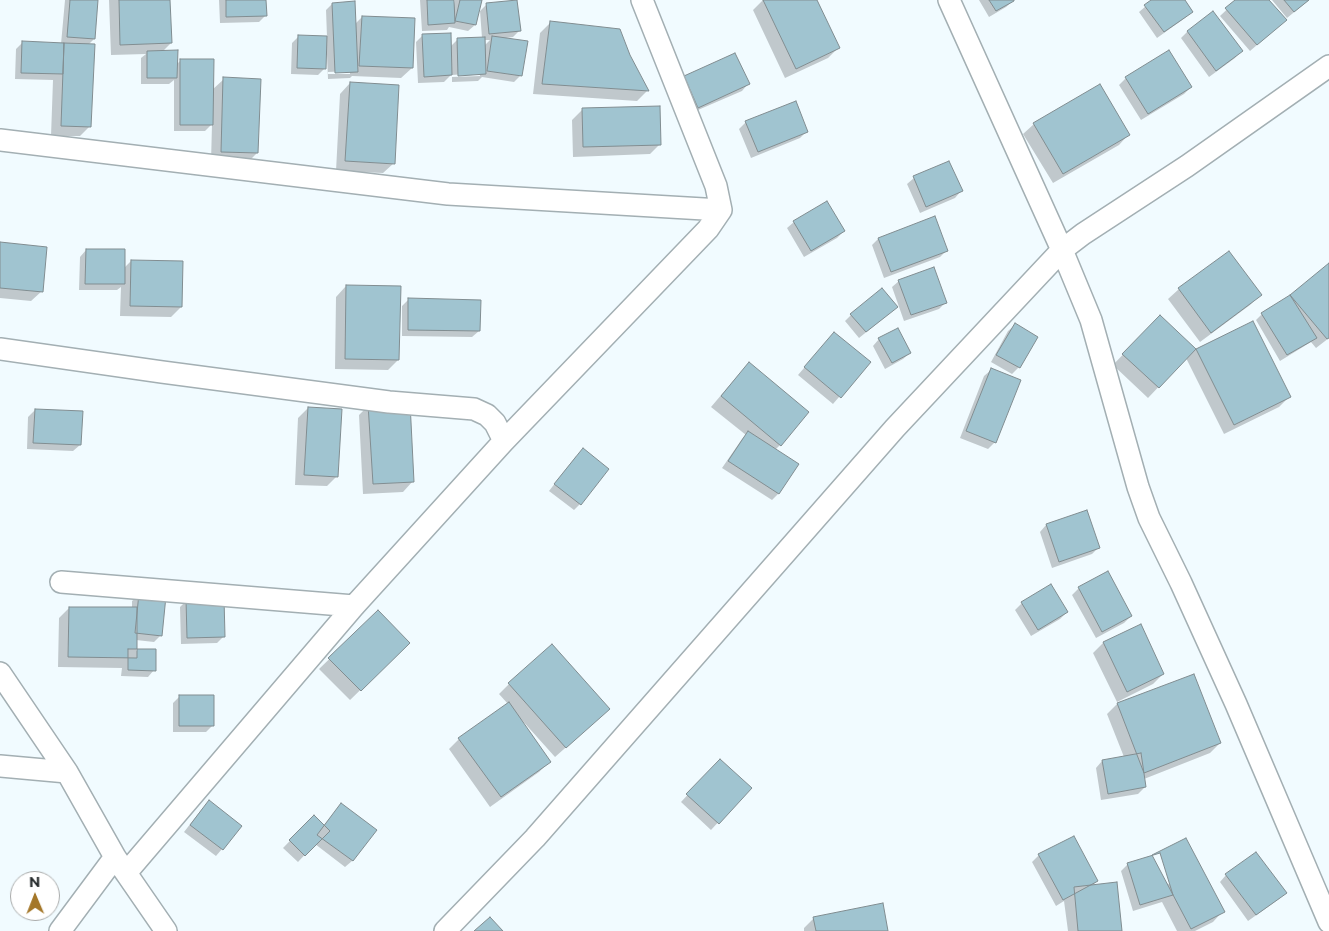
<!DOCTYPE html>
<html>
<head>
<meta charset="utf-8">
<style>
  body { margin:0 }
  #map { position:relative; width:1329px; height:931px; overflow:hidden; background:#f1fbff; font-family:Montserrat,sans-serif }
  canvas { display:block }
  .north { position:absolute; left:10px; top:871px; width:50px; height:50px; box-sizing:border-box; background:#fff; border:1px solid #a9abab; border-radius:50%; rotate:359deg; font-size:14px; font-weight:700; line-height:20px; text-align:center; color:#272c2e }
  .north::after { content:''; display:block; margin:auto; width:18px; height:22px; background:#a47729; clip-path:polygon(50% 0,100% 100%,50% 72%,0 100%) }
</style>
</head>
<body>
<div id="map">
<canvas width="1329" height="931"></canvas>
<div class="north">N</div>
</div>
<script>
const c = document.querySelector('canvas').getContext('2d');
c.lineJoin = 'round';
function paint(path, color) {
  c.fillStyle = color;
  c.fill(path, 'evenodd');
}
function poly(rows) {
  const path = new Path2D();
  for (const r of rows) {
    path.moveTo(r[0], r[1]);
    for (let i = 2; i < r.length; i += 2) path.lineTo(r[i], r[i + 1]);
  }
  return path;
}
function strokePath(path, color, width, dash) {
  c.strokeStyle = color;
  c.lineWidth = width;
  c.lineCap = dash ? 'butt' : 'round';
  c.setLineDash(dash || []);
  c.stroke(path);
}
const shadow = poly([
  [65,0,97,0,94,39,88,45,90,126,80,136,51,136,53,80,15,79,16,49,22,43,61,44],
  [109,0,169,0,171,43,162,52,176,65,181,60,212,90,224,79,257,153,247,163,211,162,212,124,205,131,174,131,174,80,169,84,141,84,141,58,146,54,111,55],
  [219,0,265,0,265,16,259,22,220,23],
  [420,0,452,0,454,7,455,0,480,0,475,25,468,31,449,27,447,30,422,31],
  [763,0,815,0,838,48,828,58,785,78,753,10],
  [979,0,1012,0,1013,1,1006,7,989,17],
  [1153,0,1184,0,1192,11,1185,18,1157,38,1139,12],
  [1237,0,1267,0,1278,27,1250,51,1220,16],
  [1272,0,1309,0,1287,18],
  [332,4,355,24,362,17,412,68,401,78,352,76,350,78,328,79,327,55,325,55,325,68,318,75,291,74,292,43,299,36,327,37,326,10],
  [350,71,350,74,328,74,328,72],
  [487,4,519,31,513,37,506,38,521,75,514,82,482,77,478,81,452,82,452,74,444,82,418,83,416,42,423,35,450,47,457,40,482,38,480,11],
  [484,40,490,40,484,46],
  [480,73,480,76,452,77,452,75],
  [1213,13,1241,51,1235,58,1209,77,1181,38,1187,32],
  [550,23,628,56,647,91,637,101,533,94,540,33],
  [735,54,748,84,742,91,691,113,678,84,684,77],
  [1126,78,1191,87,1184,94,1141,120,1119,85],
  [350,83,394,163,383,173,336,171,340,94],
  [1100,85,1129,134,1119,145,1053,183,1023,134,1034,124],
  [582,110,660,144,650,154,573,157,572,120],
  [746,122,807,131,800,138,751,158,739,129],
  [914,178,961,191,955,198,920,213,907,184],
  [794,222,844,231,837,238,804,257,787,228],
  [878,239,947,250,940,257,884,278,872,245],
  [0,244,42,291,31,301,0,298],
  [86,250,124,268,131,261,181,307,171,317,120,316,121,287,117,290,79,290,80,257],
  [1329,265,1329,338,1316,348,1311,342,1280,361,1256,320,1262,314,1291,296],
  [899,281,946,302,939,309,904,321,892,287],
  [346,286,398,360,388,370,335,369,336,297],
  [1179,289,1260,295,1250,305,1200,342,1168,299],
  [409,299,479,331,472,337,402,336,402,306],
  [890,313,859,338,845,321,851,315],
  [1253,322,1289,397,1279,407,1224,434,1186,358,1148,398,1113,365,1150,326,1191,352],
  [1015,325,1019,367,1012,374,991,362,1008,331],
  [834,333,869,362,833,404,798,375],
  [879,339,910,353,903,359,885,369,873,346],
  [991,370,1019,381,995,442,988,449,960,438,984,376],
  [739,374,780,445,775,450,778,494,772,500,722,468,742,439,746,435,711,407],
  [369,405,413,481,403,492,363,494,359,415],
  [308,408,337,476,327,486,295,485,298,418],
  [35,410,80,445,73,451,27,449,28,417],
  [576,456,580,504,574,510,549,491],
  [1086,512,1098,548,1092,554,1052,568,1040,532,1046,525],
  [1108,573,1131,616,1124,623,1096,638,1072,595,1079,588],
  [139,595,161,635,154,642,136,640,136,650,154,670,148,677,121,676,122,668,58,667,59,618,69,608,132,608,132,601],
  [187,600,224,636,217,643,181,644,180,607],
  [1022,603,1067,612,1060,619,1031,636,1015,610],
  [378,612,409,643,350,700,319,669],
  [1103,643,1163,674,1153,684,1117,702,1093,653],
  [1193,675,1220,743,1210,753,1144,779,1145,787,1138,794,1101,800,1096,768,1102,761,1124,757,1107,714,1117,704],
  [509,684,598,719,555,757,520,718,519,719,549,762,539,772,490,807,449,749,459,739,508,704,499,694],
  [179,697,213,725,206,732,173,732,173,703],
  [720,760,750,788,711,830,681,802],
  [209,802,222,849,216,856,184,832,202,809],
  [341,805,375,830,352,861,345,867,315,844,298,862,283,848,314,816,323,826],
  [1039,855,1097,881,1091,887,1121,931,1068,931,1064,901,1056,906,1032,862],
  [1128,864,1223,911,1213,922,1195,931,1177,931,1162,902,1133,911,1121,871],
  [1226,875,1285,892,1279,899,1248,921,1220,882],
  [814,918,887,931,804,931,804,928]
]);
const building = poly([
  [70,0,98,0,95,39,67,37,70,0],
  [119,0,170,0,172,43,120,45,119,0],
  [226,0,266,0,267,16,226,17,226,0],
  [427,0,454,0,455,23,428,25,427,0],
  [460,0,482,0,476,25,455,21,460,0],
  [517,0,521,31,489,34,486,3,517,0],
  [763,0,817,0,840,48,796,69,763,0],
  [989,0,1014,0,1014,1,996,11,989,0],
  [1151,0,1185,0,1193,12,1164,32,1144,5,1151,0],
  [1235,0,1269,0,1287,20,1257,45,1225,8,1235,0],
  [1284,0,1309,0,1294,12,1284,0],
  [355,1,358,72,335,73,332,3,355,1],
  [1213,11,1243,51,1216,71,1187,31,1213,11],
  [362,16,415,18,413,68,359,66,362,16],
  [550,21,620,29,630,55,649,91,542,84,550,21],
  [451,33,452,75,424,77,422,34,451,33],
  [298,35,327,36,326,69,297,68,298,35],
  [492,36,528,41,522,76,487,71,492,36],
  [485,37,486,74,458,76,457,38,485,37],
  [22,41,64,43,63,74,21,73,22,41],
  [64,43,95,44,91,127,61,126,64,43],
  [178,50,177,78,147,78,147,51,178,50],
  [1169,50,1192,87,1148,114,1125,77,1169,50],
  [735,53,750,84,698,108,684,76,735,53],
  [180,59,214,59,213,125,180,125,180,59],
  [223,77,261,79,258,153,221,152,223,77],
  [350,82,399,85,395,164,345,161,350,82],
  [1100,84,1130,135,1063,174,1033,123,1100,84],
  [796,101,808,132,758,152,745,121,796,101],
  [660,106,661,145,583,147,582,108,660,106],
  [949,161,963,191,926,207,913,176,949,161],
  [827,201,845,231,811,251,793,221,827,201],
  [935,216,948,251,891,272,878,238,935,216],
  [0,242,47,247,43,292,0,288,0,242],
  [86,249,125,249,125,284,85,284,86,249],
  [1229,251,1262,295,1211,333,1178,288,1229,251],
  [131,260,183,261,182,307,130,306,131,260],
  [1329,263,1329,338,1327,339,1290,295,1329,263],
  [934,267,947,303,911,315,898,280,934,267],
  [346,285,401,286,399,360,345,359,346,285],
  [882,288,898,307,866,332,850,314,882,288],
  [1290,295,1317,338,1287,355,1261,313,1290,295],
  [408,298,481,300,480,331,408,330,408,298],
  [1160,315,1196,349,1159,388,1122,354,1160,315],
  [1253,321,1291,397,1234,425,1196,349,1253,321],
  [1015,323,1038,337,1020,368,996,355,1015,323],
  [898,328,911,353,892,363,878,338,898,328],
  [834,332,871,362,841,398,804,367,834,332],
  [749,362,809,412,781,446,721,396,749,362],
  [991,368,1021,380,996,443,966,431,991,368],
  [410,402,414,482,373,484,368,404,410,402],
  [308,407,342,409,338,477,304,475,308,407],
  [35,409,83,411,81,445,33,443,35,409],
  [748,431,799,464,779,494,728,461,748,431],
  [583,448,609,469,581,505,554,484,583,448],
  [1087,510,1100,548,1059,562,1046,524,1087,510],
  [1108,571,1132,616,1102,632,1078,587,1108,571],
  [1051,584,1068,612,1038,630,1021,602,1051,584],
  [139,593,166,596,162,636,135,633,139,593],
  [224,598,225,637,187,638,186,599,224,598],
  [69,607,137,607,137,658,68,657,69,607],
  [378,610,410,643,361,691,328,658,378,610],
  [1141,624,1164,674,1127,692,1103,642,1141,624],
  [552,644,610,709,566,748,508,683,552,644],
  [128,649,156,649,156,671,128,670,128,649],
  [1194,674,1221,743,1144,773,1117,703,1194,674],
  [179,695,214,695,214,726,179,726,179,695],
  [509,702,551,762,501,797,458,738,509,702],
  [1141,753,1146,787,1108,794,1102,760,1141,753],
  [720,759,752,788,719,824,686,794,720,759],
  [209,800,242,826,223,850,190,825,209,800],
  [341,803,377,830,353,861,317,835,341,803],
  [314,815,330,831,305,856,289,840,314,815],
  [1074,836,1098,881,1063,900,1038,854,1074,836],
  [1186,838,1225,912,1191,929,1152,855,1186,838],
  [1256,852,1287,893,1256,915,1225,874,1256,852],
  [1160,853,1173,895,1140,905,1127,863,1160,853],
  [1117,882,1122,931,1078,931,1074,887,1117,882],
  [883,903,888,931,816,931,813,917,883,903],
  [490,917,503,931,474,931,490,917]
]);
const minor = poly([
  [949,0,1062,250,1091,320,1138,487,1149,518,1181,583,1236,704,1329,922],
  [0,140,448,194,721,210],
  [0,349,162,372,389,402,474,409,487,415,495,423,504,441],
  [61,582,354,606],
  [0,673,67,772,115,857,166,931],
  [0,766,67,772],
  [126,873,354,606,504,441,708,229,721,210,716,186,642,0],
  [60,931,115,857],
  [445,931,535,838,895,428,1062,250,1083,234,1187,166,1329,66]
]);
paint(shadow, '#0003');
paint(building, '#a0c4d0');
strokePath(building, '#818d91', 1);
strokePath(minor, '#a3afb3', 24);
strokePath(minor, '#fff', 21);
</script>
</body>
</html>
